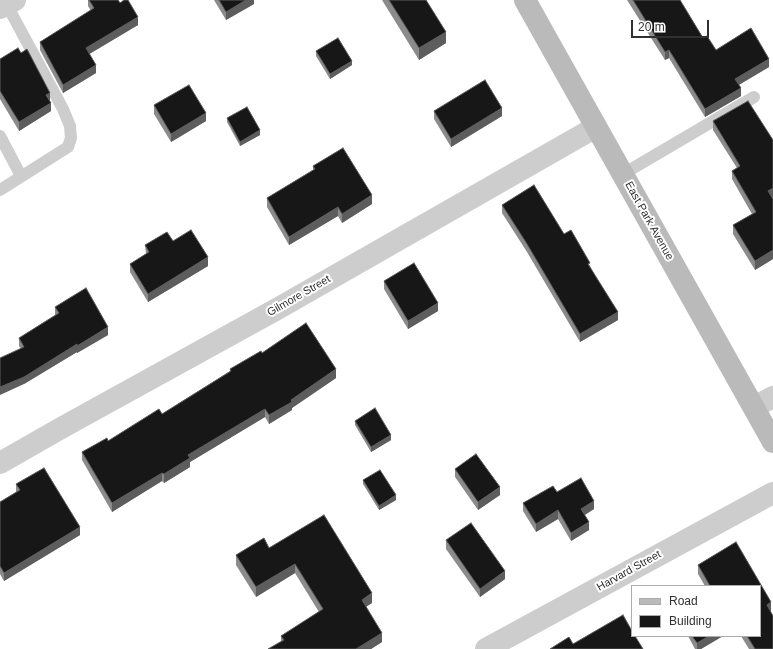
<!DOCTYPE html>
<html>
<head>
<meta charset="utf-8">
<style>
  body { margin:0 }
  #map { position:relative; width:773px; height:649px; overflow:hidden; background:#fff; font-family:Helvetica,sans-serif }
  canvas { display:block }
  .legend { position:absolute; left:631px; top:585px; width:130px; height:52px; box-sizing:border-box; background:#fff; border:1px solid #acacac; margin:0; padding:5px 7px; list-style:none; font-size:12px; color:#303030 }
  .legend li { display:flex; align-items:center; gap:8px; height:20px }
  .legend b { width:20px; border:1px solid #acacac }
  .scale { position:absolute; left:631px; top:20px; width:78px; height:18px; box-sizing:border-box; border:2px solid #303030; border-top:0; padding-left:5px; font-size:12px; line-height:14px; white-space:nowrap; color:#303030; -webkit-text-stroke:3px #fff; paint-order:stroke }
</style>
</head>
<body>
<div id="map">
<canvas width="773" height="649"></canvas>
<ul class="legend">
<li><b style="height:5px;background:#bababa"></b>Road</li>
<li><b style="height:11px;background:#171717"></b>Building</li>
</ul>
<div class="scale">20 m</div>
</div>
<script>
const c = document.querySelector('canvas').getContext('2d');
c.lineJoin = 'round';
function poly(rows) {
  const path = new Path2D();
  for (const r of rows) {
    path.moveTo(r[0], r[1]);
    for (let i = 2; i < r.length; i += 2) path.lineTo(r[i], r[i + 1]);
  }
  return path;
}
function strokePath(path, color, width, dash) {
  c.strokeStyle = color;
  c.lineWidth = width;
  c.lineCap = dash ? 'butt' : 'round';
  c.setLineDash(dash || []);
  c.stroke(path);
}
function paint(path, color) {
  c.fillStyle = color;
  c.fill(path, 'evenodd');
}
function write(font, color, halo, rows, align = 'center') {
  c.font = font + ' Helvetica,sans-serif';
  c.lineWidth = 4;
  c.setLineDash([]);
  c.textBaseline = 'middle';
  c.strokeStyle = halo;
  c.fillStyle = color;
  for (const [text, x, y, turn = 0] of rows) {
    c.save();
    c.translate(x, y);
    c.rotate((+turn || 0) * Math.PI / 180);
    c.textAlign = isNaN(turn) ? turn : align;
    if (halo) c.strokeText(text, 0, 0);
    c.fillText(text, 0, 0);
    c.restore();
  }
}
const service = poly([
  [0,136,21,176],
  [623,174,754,97],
  [0,190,68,147,71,138,70,126,63,109,7,5]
]);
const minor = poly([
  [0,8,15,0],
  [754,407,773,397],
  [0,463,63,427,277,309,596,127],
  [486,649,773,493]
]);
const secondary = poly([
  [525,0,773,442]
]);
const wall = poly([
  [88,0,118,0,138,25,89,54,96,73,63,93,40,50,40,42,91,11,88,6],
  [214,0,254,0,254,4,226,20],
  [382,0,426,0,446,43,419,60],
  [627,0,680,0,703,38,716,50,769,67,739,85,741,96,705,117,669,58,665,60],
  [316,51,352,65,330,79,316,56],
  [0,59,50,101,51,111,19,131,0,99],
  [154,105,206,121,171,142,154,114],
  [434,111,502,116,451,147,434,119],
  [227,118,260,135,240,146,227,122],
  [713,121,773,140,773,197,772,197,773,199,773,259,755,270,733,234,733,225,752,214,732,179,732,171,737,168,713,130],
  [313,166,372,204,342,223,338,216,289,245,267,207,267,198,313,170],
  [502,205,564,234,590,266,618,320,580,342,527,252,502,213],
  [173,241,208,266,148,302,130,272,130,264,146,254,145,245],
  [384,281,438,311,408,329,384,289],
  [55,307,108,335,77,353,77,352,24,384,21,349,19,346,19,338,55,315],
  [262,353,336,378,292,408,292,410,269,424,265,417,190,462,190,467,164,483,162,481,112,512,82,460,82,452,108,441,162,414,230,371,230,369],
  [355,421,391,440,371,452,355,425],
  [455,469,500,495,478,510,455,477],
  [363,480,396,500,379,510,363,484],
  [16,484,80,535,4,581,0,574,0,502,16,492],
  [557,492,594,509,585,515,589,530,571,541,558,519,536,532,523,511,523,503],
  [446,540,505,579,480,597,446,549],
  [736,542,771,602,771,611,770,611,773,616,773,649,749,649,741,636,760,636,760,586,705,586,698,574,698,565],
  [269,548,372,603,366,607,382,642,371,649,268,649,281,641,281,636,319,612,295,573,256,597,236,565,236,555],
  [688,636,723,636,701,649,695,649]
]);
const shadedWall = poly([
  [246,0,254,0,254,4,226,20,226,12],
  [138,17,138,25,86,56,86,48],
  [446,32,446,43,419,60,419,48],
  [669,50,669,58,665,60,665,52],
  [769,59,769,67,735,87,735,79],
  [352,61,352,65,330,79,330,74],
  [96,65,96,73,63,93,63,85],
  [741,88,741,96,705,117,705,109],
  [50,93,50,101,46,95],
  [51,103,51,111,19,131,19,122],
  [502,108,502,116,451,147,451,139],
  [206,113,206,121,171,142,171,134],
  [260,130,260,135,240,146,240,142],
  [773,188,773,197,768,199,768,191],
  [372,195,372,204,342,223,342,214],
  [338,207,338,216,289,245,289,237],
  [773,250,773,259,755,270,755,261],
  [208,257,208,266,148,302,148,294],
  [438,303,438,311,408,329,408,321],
  [618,312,618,320,580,342,580,334],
  [108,327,108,335,77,353,77,346],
  [77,344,77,352,24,384,0,395,0,387],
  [336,369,336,378,292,408,292,410,269,424,269,415],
  [265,409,265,417,190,462,190,467,164,483,164,474,188,455],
  [391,435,391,440,371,452,371,447],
  [162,473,162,481,112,512,112,503],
  [500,487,500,495,478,510,478,502],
  [396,495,396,500,379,510,379,506],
  [594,501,594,509,581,517,581,509],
  [558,510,558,519,536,532,536,524],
  [589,522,589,530,571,541,571,533],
  [80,527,80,535,4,581,4,573],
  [295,564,295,573,256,597,256,587],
  [505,571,505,579,480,597,480,589],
  [372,593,372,603,362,609,362,600],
  [771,602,771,611,767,614,767,605],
  [382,633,382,642,371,649,356,649],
  [709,636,723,636,701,649,697,649,697,643]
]);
const building = poly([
  [89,0,118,0,120,3,124,0,128,0,138,17,86,48,96,65,63,85,40,42,94,8,89,0],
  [219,0,246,0,226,12,219,0],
  [389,0,426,0,446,32,419,48,389,0],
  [633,0,680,0,703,38,707,36,716,50,751,28,769,59,735,79,741,88,705,109,669,50,665,52,633,0],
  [338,38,352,61,330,74,316,51,338,38],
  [18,48,21,53,27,49,50,93,46,95,51,103,19,122,0,91,0,59,18,48],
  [485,80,502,108,451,139,434,111,485,80],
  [189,85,206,113,171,134,154,105,189,85],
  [748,101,773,140,773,188,768,191,773,199,773,250,755,261,733,225,756,212,732,171,740,166,713,121,748,101],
  [247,107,260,130,240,142,227,118,247,107],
  [343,148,372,195,342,214,338,207,289,237,267,198,315,169,313,166,343,148],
  [534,185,564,234,571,230,590,263,588,264,618,312,580,334,527,244,502,205,534,185],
  [191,230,208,257,148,294,130,264,149,252,145,245,167,232,173,241,191,230],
  [414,263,438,303,408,321,384,281,414,263],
  [86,288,108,327,77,346,77,344,24,377,0,387,0,358,24,347,19,338,59,313,55,307,86,288],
  [306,323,336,369,291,400,292,402,269,415,265,409,188,455,190,458,164,474,162,473,112,503,82,452,107,438,108,441,159,409,162,414,231,371,230,369,261,351,262,353,306,323],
  [375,408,391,435,371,447,355,421,375,408],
  [476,454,500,487,478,502,455,469,476,454],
  [44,468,80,527,4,573,0,566,0,502,20,490,16,484,44,468],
  [380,470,396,495,379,506,363,480,380,470],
  [581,478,594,501,581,509,589,522,571,533,558,510,536,524,523,503,553,486,557,492,581,478],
  [324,515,372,593,362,600,382,633,356,649,268,649,284,640,281,636,323,609,295,564,256,587,236,555,264,538,269,548,324,515],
  [471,523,505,571,480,589,446,540,471,523],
  [736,542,771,602,767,605,773,616,773,649,755,649,747,636,760,636,760,586,710,586,698,565,736,542],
  [623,615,632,631,632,636,635,636,643,649,550,649,569,637,573,644,623,615],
  [692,636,709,636,697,643,692,636]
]);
const streetNames = [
  ["East Park Avenue",649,221,61],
  ["Gilmore Street",299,296,-30],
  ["Harvard Street",629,571,-29]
];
strokePath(service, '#cdcdcd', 12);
strokePath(minor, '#cdcdcd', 22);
strokePath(secondary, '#bababa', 22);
paint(wall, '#8b8b8b');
paint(shadedWall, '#5d5d5d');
paint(building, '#171717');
strokePath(building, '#5d5d5d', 1);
write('11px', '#303030', '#fff', streetNames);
</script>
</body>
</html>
